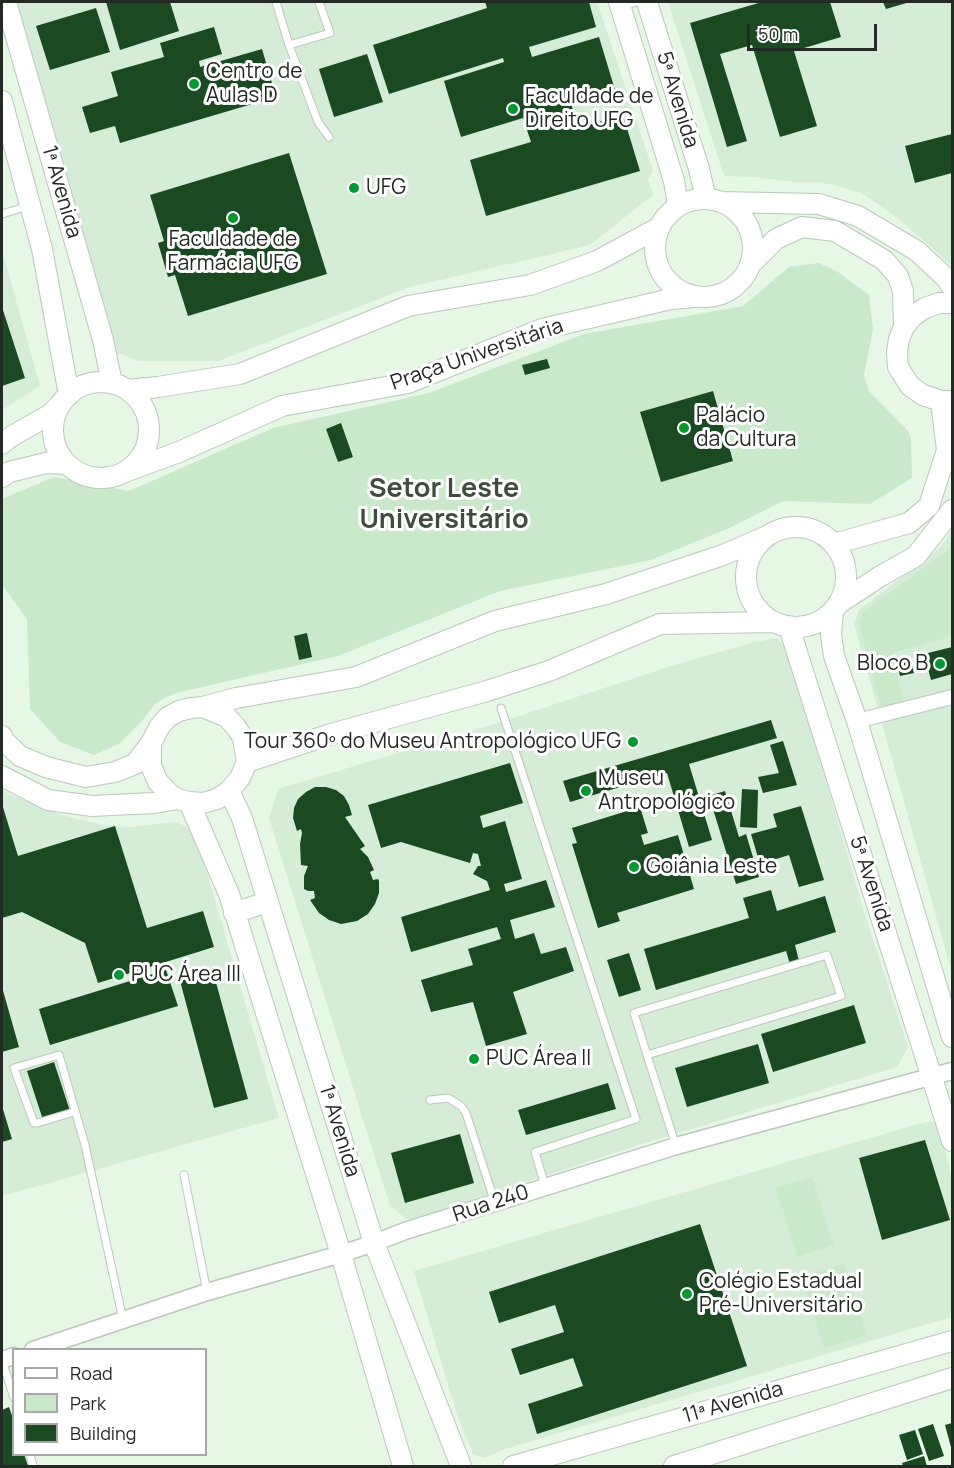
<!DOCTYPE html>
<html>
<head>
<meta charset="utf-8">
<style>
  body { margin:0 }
  #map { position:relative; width:954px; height:1468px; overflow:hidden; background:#e6f7e6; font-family:Manrope,sans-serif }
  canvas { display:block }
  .frame { position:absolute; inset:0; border:3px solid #232923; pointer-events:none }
  .legend { position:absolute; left:12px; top:1348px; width:195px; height:108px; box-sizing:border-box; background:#fff; border:2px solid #a7a9a7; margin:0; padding:8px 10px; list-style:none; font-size:18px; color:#232923 }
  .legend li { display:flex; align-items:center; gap:12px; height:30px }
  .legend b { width:30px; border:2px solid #a7a9a7 }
  .scale { position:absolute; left:747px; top:24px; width:130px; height:27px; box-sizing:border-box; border:3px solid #232923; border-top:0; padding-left:8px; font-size:18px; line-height:21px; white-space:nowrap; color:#232923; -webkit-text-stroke:4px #fff; paint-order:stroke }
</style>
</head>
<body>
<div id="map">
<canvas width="954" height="1468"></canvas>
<div class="frame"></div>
<ul class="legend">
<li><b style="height:8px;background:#fff"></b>Road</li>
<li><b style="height:16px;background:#cae9cb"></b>Park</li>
<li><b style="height:16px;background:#1b4921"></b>Building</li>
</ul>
<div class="scale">50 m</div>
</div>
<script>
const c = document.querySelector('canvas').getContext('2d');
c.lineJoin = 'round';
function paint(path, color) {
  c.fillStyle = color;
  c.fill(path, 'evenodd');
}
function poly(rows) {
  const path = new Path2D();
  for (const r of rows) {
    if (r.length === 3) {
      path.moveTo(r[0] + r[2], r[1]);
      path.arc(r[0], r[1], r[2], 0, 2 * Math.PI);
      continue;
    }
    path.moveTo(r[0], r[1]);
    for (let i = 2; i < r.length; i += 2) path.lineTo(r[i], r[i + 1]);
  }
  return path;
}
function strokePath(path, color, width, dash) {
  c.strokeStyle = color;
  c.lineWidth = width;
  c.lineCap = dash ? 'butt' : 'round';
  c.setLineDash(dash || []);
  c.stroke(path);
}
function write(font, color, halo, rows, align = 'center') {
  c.font = font + ' Manrope,sans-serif';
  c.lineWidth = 6;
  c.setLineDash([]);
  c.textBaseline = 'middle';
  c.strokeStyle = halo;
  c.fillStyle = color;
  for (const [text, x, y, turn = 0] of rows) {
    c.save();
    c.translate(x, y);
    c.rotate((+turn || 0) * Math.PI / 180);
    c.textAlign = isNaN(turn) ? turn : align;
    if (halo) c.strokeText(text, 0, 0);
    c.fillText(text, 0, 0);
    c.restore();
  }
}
const built = poly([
  [13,2,597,2,653,171,648,179,653,195,590,245,410,287,218,361,139,361,113,351],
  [668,2,952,2,952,266,930,246,895,216,860,192,820,182,793,182,753,177,724,176],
  [2,250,40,386,2,410],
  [952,530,952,973,854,624,859,610,941,547],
  [776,638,788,648,863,909,908,1047,897,1067,635,1146,409,1221,390,1206,269,818,278,789,498,723,677,664,751,643],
  [2,789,8,794,58,814,102,825,132,827,177,822,195,832,279,1118,2,1196],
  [925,1122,934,1122,940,1129,952,1179,952,1317,505,1449,484,1458,473,1454,457,1415,414,1271]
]);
const green = poly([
  [819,263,838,272,869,295,873,329,864,375,869,391,908,431,911,439,912,478,870,504,783,501,727,529,651,560,500,591,338,656,176,693,164,698,155,704,143,720,119,744,94,755,60,742,30,709,27,619,2,585,2,499,54,477,129,491,273,428,429,393,584,334,743,306,789,267],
  [952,542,952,636,892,653,904,705,882,710,859,624,863,612,948,550],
  [812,1177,834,1245,797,1257,776,1188],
  [844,1264,867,1335,824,1348,802,1277]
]);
const building = poly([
  [106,2,170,2,179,31,120,50],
  [485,2,589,2,596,27,529,47,532,57,599,37,615,90,571,103,578,128,623,115,640,171,486,216,470,160,531,142,523,118,461,137,444,81,504,62,503,58,389,94,373,45,487,8],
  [762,2,830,2,841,37,794,51,817,126,780,137,752,45,720,54,747,141,727,147,690,23],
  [883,2,910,2,886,9],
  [96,8,110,52,50,70,36,26],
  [214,27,222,54,199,61,200,67,262,49,276,97,120,143,115,126,90,133,82,107,118,96,111,72,164,57,160,43],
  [367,54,383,102,334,117,319,69],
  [952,134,952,173,915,183,905,146],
  [289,153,327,274,188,316,175,275,168,277,158,243,164,241,150,195],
  [2,307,25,378,2,386],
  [547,359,550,368,525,375,522,365],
  [713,391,733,461,661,482,640,412],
  [341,423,353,457,338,462,326,429],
  [307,633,312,657,299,660,294,636],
  [952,647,952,674,931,680,924,654],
  [910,659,914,673,900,676,897,662],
  [771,720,777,738,689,764,712,840,689,847,667,773,570,802,563,781],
  [783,741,797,785,763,793,758,777,779,773,770,745],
  [510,763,523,803,480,816,483,828,505,821,522,879,504,884,506,892,546,880,555,907,510,920,515,939,534,933,541,954,566,947,574,971,513,992,527,1034,486,1046,473,1002,431,1012,421,980,473,965,468,949,501,939,497,927,411,952,401,917,490,890,487,881,473,874,478,866,481,866,478,854,473,853,470,863,401,842,381,848,368,805],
  [315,787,326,787,336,790,344,796,349,805,352,815,345,817,365,846,360,849,368,857,374,870,370,872,373,880,378,879,379,881,379,893,375,904,368,914,357,921,341,924,329,920,319,913,310,900,315,898,314,891,308,891,304,889,304,876,308,866,301,865,300,844,302,833,301,829,297,831,293,818,294,808,298,799,306,792],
  [742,789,758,790,757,828,740,827],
  [725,791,739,837,746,834,759,877,736,884,709,796],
  [2,804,18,856,115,826,147,928,203,911,214,947,98,983,85,943,22,912,2,918],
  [801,806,824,880,799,887,789,855,760,864,751,834,777,827,773,814],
  [640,807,648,833,641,835,644,845,678,835,694,889,617,913,620,921,598,928,572,844,577,843,572,828],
  [771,890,777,911,825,896,836,932,795,945,799,961,790,964,786,951,656,990,644,949,749,918,743,898],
  [629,953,641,990,619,997,607,960],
  [212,968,248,1099,214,1108,179,977],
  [166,970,178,1006,50,1045,39,1009],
  [2,987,19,1047,2,1052],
  [854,1005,866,1043,773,1072,761,1034],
  [758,1044,769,1083,687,1107,675,1068],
  [54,1062,70,1111,43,1120,27,1071],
  [608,1083,616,1109,526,1135,518,1110],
  [2,1106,12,1139,2,1142],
  [460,1134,474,1183,405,1203,391,1153],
  [925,1140,950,1220,882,1240,859,1158],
  [700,1224,747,1366,537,1434,528,1404,583,1386,573,1358,520,1375,511,1349,564,1332,555,1305,499,1323,489,1292],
  [9,1407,14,1421,14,1454,24,1454,28,1466,2,1466,2,1410],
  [952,1423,952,1451,945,1425],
  [933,1424,944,1456,929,1461,918,1429],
  [915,1430,923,1454,907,1460,899,1435],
  [924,1456,927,1466,903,1466,902,1463]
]);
const service = poly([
  [276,2,289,45,318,122,329,137],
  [623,6,637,2],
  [289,45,330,33,319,2],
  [2,214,28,206],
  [501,708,636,1119,535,1152,545,1186],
  [827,955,841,996,647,1055,634,1013,827,955],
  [647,1055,676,1146],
  [430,1100,448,1098,461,1106,466,1113,495,1203],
  [74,1112,37,1123,34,1123,14,1068,59,1055,85,1145,123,1320],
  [184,1175,207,1292],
  [2,1360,14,1398],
  [30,1454,33,1466]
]);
const minor = poly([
  [857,721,952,697]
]);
const tertiary = poly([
  [33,1350,207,1292,341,1254,374,1243,405,1231,676,1146,952,1071],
  [2,1360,14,1356]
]);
const secondary = poly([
  [6,2,103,340,112,383],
  [619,2,674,181,678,206],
  [647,2,699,169,706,199],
  [2,101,42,249,69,395],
  [704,248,49],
  [721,202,819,204,858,216,917,251,946,278,952,287],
  [751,264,776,239,802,227,835,231,884,260,898,276,903,291,904,327],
  [952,303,939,303,925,308,913,316,904,327,899,339,897,352,898,367,910,386,923,395,941,401,952,401],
  [101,430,48],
  [128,390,158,387,240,374,408,306,530,285,597,261,658,228],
  [2,444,12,436,51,414,60,404],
  [127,471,179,452,282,406,408,383,542,329,671,299,694,297],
  [2,477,9,472,46,463,67,464],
  [796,577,50],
  [834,544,909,523,929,506,947,450,941,401],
  [838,604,879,577,916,556,952,510],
  [833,611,831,635,834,656,857,721,952,1037],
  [789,627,952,1141],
  [203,707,236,698,356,677,495,621,606,594,723,555,767,536],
  [203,707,227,717,236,727,243,738,247,762,240,778,229,791,217,799,203,803,189,802,178,799,171,795,158,782,151,766,151,743,160,726,168,717,179,711,191,708,203,707],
  [2,736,3,740,20,756,46,767,86,777,115,772,135,764,151,743],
  [247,762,331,734,487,691,549,671,660,624,772,622],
  [2,776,48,800,92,806,154,803,178,799],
  [229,791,242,818,374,1243,461,1466],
  [189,802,229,894,341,1254,403,1466],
  [234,913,267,902],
  [513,1466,952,1341],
  [674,1466,952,1378]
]);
const markers = [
  [194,84,6,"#039830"],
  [513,109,6,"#039830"],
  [354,188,6,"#039830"],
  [233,218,6,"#039830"],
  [684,428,6,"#039830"],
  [940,664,6,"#039830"],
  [633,742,6,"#039830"],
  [586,791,6,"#039830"],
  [634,867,6,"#039830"],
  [119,975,6,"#039830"],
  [474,1059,6,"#039830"],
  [687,1294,6,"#039830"]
];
const poiNames = [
  ["Centro de",206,72],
  ["Aulas D",206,96],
  ["Faculdade de",525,97],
  ["Direito UFG",525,121],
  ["UFG",366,188],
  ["Faculdade de",233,240,"center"],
  ["Farmácia UFG",233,264,"center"],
  ["Palácio",696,416],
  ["da Cultura",696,440],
  ["Bloco B",928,664,"right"],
  ["Tour 360º do Museu Antropológico UFG",621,742,"right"],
  ["Museu",598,779],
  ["Antropológico",598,803],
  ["Goiânia Leste",646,867],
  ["PUC Área III",131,975],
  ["PUC Área II",486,1059],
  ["Colégio Estadual",699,1282],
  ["Pré-Universitário",699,1306]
];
const streetNames = [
  ["5ª Avenida",677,100,73],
  ["1ª Avenida",61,192,74],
  ["Praça Universitária",477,355,-19],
  ["5ª Avenida",871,884,72],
  ["1ª Avenida",339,1131,73],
  ["Rua 240",491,1204,-18],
  ["11ª Avenida",733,1403,-16]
];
const districtNames = [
  ["Setor Leste",444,489],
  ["Universitário",444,520]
];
paint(built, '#d5ecd6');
paint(green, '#cae9cb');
paint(building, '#1b4921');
strokePath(service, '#b9c9b9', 9);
strokePath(minor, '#b9c9b9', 16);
strokePath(tertiary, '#b9c9b9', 19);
strokePath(secondary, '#b9c9b9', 22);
strokePath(service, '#fff', 7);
strokePath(minor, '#fff', 14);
strokePath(tertiary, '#fff', 16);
strokePath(secondary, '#fff', 20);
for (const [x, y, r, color] of markers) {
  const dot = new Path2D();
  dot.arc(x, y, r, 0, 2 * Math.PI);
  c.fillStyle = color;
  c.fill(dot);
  strokePath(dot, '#fff', 2);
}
write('21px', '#232923', '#fff', poiNames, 'left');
write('21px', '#232923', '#fff', streetNames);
write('bold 27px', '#3f4d3f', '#fff', districtNames);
</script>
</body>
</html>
